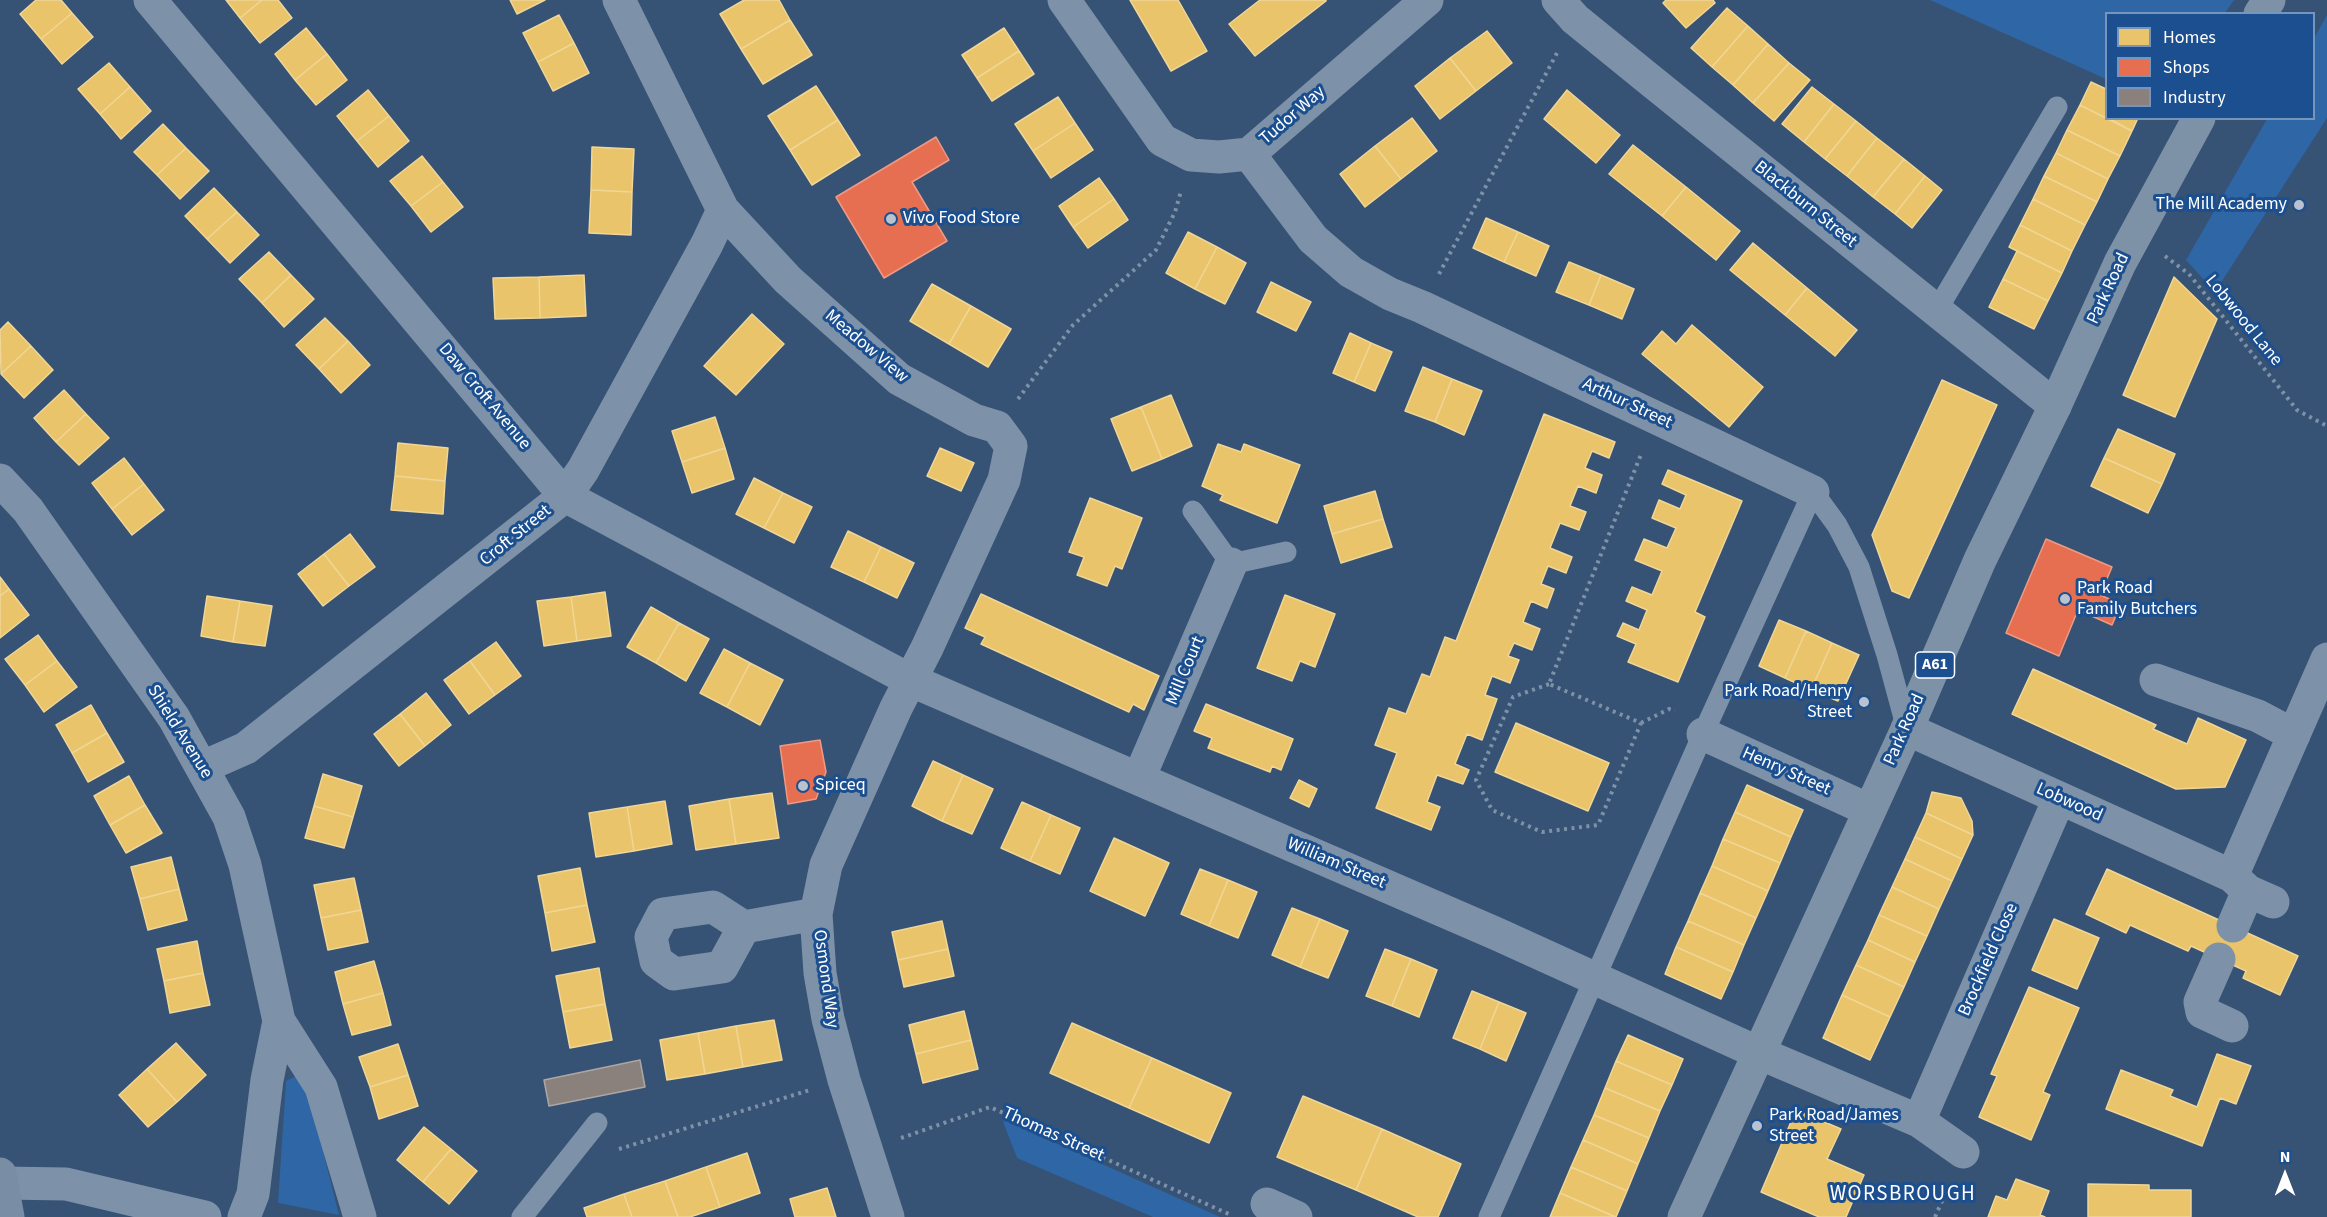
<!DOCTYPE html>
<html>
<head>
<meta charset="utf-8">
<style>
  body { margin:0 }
  #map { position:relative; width:2327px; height:1217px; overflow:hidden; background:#365274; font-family:"Source Sans 3",sans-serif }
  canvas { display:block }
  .legend { position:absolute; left:2105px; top:12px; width:210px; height:108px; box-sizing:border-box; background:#1b4f8f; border:2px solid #7695bc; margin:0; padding:8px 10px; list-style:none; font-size:18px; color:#fff }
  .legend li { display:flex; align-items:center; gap:12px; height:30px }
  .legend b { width:30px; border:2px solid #7695bc }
  .north { position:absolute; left:2255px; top:1145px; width:60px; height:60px; -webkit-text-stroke:4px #1b4f8f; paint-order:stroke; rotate:0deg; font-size:16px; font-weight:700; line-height:24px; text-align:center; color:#fff }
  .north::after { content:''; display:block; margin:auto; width:21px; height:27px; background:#fff; clip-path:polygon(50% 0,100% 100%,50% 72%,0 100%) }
</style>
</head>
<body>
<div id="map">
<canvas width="2327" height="1217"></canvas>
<ul class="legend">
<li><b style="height:16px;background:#e9c46a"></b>Homes</li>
<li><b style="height:16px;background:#e76f51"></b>Shops</li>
<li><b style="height:16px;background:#8a817c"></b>Industry</li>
</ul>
<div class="north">N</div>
</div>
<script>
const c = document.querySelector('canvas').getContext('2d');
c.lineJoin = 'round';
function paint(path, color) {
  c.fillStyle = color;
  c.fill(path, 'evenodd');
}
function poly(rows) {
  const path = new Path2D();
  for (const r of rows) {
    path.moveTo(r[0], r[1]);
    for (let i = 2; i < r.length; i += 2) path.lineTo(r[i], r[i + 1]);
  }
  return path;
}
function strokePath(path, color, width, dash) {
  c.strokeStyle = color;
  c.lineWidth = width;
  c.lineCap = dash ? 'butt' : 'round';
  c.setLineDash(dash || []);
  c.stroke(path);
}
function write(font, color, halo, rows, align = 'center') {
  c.font = font + ' "Source Sans 3",sans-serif';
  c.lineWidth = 6;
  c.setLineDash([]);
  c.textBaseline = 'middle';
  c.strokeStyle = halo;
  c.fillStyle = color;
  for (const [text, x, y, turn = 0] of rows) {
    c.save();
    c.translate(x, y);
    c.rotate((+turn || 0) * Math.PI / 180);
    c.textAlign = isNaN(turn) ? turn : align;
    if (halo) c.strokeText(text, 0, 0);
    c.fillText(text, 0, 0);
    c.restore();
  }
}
const green = poly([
  [1930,0,2234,0,2225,13,2106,14,2106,79],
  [2327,15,2327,118,2215,292,2186,260,2267,119,2314,118,2314,38],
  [296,1076,306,1083,339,1215,278,1203,286,1081],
  [1002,1119,1220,1217,1153,1217,1017,1158]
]);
const homes = poly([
  [36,0,61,0,72,13,41,39,20,14,36,0],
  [226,0,262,0,240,18,226,0],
  [262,0,278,0,292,18,260,43,240,18,262,0],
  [510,0,545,0,517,14,510,0],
  [744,0,779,0,790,20,741,49,720,14,744,0],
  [1130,0,1178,0,1207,51,1171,71,1130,0],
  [1260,0,1326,0,1326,1,1255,56,1229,24,1260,0],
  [1666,0,1713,0,1715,3,1686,28,1663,3,1666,0],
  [1727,8,1748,26,1712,67,1691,48,1727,8],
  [72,13,93,37,62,64,41,39,72,13],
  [559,15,574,43,538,62,523,33,559,15],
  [790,20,812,55,763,84,741,49,790,20],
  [1748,26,1768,44,1733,85,1712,67,1748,26],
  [306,28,327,54,295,80,275,54,306,28],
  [1004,28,1019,51,977,78,962,55,1004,28],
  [1487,31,1512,63,1476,91,1450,58,1487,31],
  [574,43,589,73,553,91,538,62,574,43],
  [1768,44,1789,63,1753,103,1733,85,1768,44],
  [1019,51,1034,74,992,101,977,78,1019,51],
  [327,54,347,80,316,105,295,80,327,54],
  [1450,58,1476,91,1440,119,1415,86,1450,58],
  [109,63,130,87,100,114,78,89,109,63],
  [1789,63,1810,80,1774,121,1753,103,1789,63],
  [2091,82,2106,89,2106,118,2080,105,2091,82],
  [816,86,838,120,790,150,768,116,816,86],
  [130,87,151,111,121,139,100,114,130,87],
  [1812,87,1834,104,1804,142,1782,124,1812,87],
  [368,90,389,116,357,141,337,116,368,90],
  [1567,90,1620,135,1596,163,1544,119,1567,90],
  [1058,97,1075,123,1033,151,1015,124,1058,97],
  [1834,104,1856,121,1825,159,1804,142,1834,104],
  [2080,105,2132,131,2120,156,2067,130,2080,105],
  [389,116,409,141,378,167,357,141,389,116],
  [1412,118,1437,151,1401,179,1375,146,1412,118],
  [2108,118,2138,118,2132,131,2108,118],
  [838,120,860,155,812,185,790,150,838,120],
  [1856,121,1877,138,1847,176,1825,159,1856,121],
  [1075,123,1093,150,1051,178,1033,151,1075,123],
  [163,124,186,148,157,175,134,152,163,124],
  [2067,130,2120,156,2108,179,2056,153,2067,130],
  [1877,138,1904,159,1873,197,1847,176,1877,138],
  [1633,145,1686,187,1662,216,1609,174,1633,145],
  [1375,146,1401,179,1365,207,1340,174,1375,146],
  [592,147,634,149,632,192,591,190,592,147],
  [186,148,209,171,180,199,157,175,186,148],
  [2056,153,2108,179,2097,202,2044,176,2056,153],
  [422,156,443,182,411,206,390,181,422,156],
  [1904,159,1925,176,1895,214,1873,197,1904,159],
  [1925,176,1942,190,1912,228,1895,214,1925,176],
  [2044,176,2097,202,2085,225,2033,199,2044,176],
  [1099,178,1114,199,1073,227,1059,206,1099,178],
  [443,182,463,207,431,232,411,206,443,182],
  [1686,187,1740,231,1716,260,1662,216,1686,187],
  [214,188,237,212,207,239,185,216,214,188],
  [591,190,632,192,631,235,589,233,591,190],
  [1114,199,1128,220,1088,248,1073,227,1114,199],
  [2033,199,2085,225,2072,251,2020,225,2033,199],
  [237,212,259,235,230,263,207,239,237,212],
  [1486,218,1518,232,1504,262,1473,248,1486,218],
  [2020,225,2072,251,2062,273,2009,247,2020,225],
  [1188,232,1217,247,1195,289,1166,273,1188,232],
  [1518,232,1549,246,1536,276,1504,262,1518,232],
  [1753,243,1807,288,1785,315,1730,270,1753,243],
  [1217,247,1246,263,1225,304,1195,289,1217,247],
  [2017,251,2062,273,2048,301,2003,279,2017,251],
  [269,252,291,275,262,303,239,279,269,252],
  [1569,262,1601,275,1589,305,1556,292,1569,262],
  [291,275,314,299,284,327,262,303,291,275],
  [584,275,586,316,540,318,539,277,584,275],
  [1601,275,1634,289,1622,319,1589,305,1601,275],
  [539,277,540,318,495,319,493,278,539,277],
  [2174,277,2217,319,2175,417,2123,395,2174,277],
  [2003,279,2048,301,2034,329,1989,307,2003,279],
  [1271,282,1311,302,1296,331,1257,312,1271,282],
  [932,284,971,306,949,344,910,321,932,284],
  [1807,288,1857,330,1835,356,1785,315,1807,288],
  [971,306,1011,329,988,367,949,344,971,306],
  [752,314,784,344,736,395,704,366,752,314],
  [325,318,348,341,319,369,296,345,325,318],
  [8,322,31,346,1,374,0,330,8,322],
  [1692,325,1763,387,1729,427,1642,354,1662,331,1676,344,1692,325],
  [1350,333,1371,343,1354,382,1333,373,1350,333],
  [348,341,370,365,341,393,319,369,348,341],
  [1371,343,1392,352,1375,391,1354,382,1371,343],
  [31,346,53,370,24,398,1,374,31,346],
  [1423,367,1452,379,1435,422,1405,411,1423,367],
  [1452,379,1482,391,1464,435,1435,422,1452,379],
  [1942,380,1997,405,1909,598,1892,591,1872,535,1942,380],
  [64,390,86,414,56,442,34,418,64,390],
  [1171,395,1192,446,1162,459,1141,407,1171,395],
  [1141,407,1162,459,1132,471,1111,419,1141,407],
  [86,414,109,438,79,465,56,442,86,414],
  [1544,414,1615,442,1609,458,1592,451,1585,468,1602,475,1596,493,1578,486,1570,506,1586,512,1579,530,1560,523,1550,548,1572,557,1566,573,1548,566,1541,584,1554,589,1547,608,1531,601,1523,622,1540,629,1532,650,1514,643,1508,656,1519,660,1510,683,1492,676,1485,695,1497,699,1482,740,1467,734,1455,764,1469,770,1463,784,1437,775,1427,802,1440,807,1431,830,1376,808,1397,753,1375,745,1389,708,1406,714,1422,674,1430,677,1445,637,1456,641,1544,414],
  [715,417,725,448,682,462,672,431,715,417],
  [2118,429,2175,454,2162,484,2104,458,2118,429],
  [398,443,448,448,445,481,395,476,398,443],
  [1218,444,1241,452,1244,444,1300,465,1277,523,1220,500,1223,495,1202,486,1218,444],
  [725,448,734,479,692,493,682,462,725,448],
  [940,448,974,463,961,491,927,476,940,448],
  [124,458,144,484,112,509,92,483,124,458],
  [2104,458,2162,484,2148,513,2091,486,2104,458],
  [1668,470,1742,501,1695,612,1705,617,1678,682,1628,662,1636,644,1617,636,1623,623,1639,630,1647,610,1626,601,1632,587,1652,595,1662,571,1635,560,1644,539,1667,548,1676,528,1652,518,1659,500,1680,509,1686,495,1662,484,1668,470],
  [395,476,445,481,443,514,391,510,395,476],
  [754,478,783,493,764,528,736,514,754,478],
  [144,484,164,510,132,535,112,509,144,484],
  [1375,491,1383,519,1332,534,1324,506,1375,491],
  [783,493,812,507,794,543,764,528,783,493],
  [1090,498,1142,518,1122,569,1115,566,1107,586,1077,575,1084,557,1069,552,1090,498],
  [1383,519,1392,547,1341,563,1332,534,1383,519],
  [848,531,881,547,864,582,831,567,848,531],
  [350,534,375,567,349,586,324,554,350,534],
  [881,547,914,563,897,598,864,582,881,547],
  [324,554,349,586,323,606,298,574,324,554],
  [0,577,9,589,0,596,0,577],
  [9,589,29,615,0,638,0,596,9,589],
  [605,592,611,636,577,641,571,597,605,592],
  [981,594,1159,676,1144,710,1133,704,1129,712,981,644,985,637,965,628,981,594],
  [1285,595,1335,614,1315,667,1300,661,1292,681,1257,668,1285,595],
  [207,596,240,601,233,642,201,636,207,596],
  [571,597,577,641,544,646,537,601,571,597],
  [240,601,272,606,265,646,233,642,240,601],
  [651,607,679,623,656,663,627,647,651,607],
  [1779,620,1806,631,1785,678,1759,666,1779,620],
  [679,623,709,639,686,681,656,663,679,623],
  [1806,631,1832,643,1811,690,1785,678,1806,631],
  [38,635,57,661,25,685,5,659,38,635],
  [496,642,521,676,495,695,470,661,496,642],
  [1832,643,1859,655,1838,701,1811,690,1832,643],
  [724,649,750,663,727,707,700,693,724,649],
  [57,661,77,687,44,712,25,685,57,661],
  [470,661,495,695,469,714,444,680,470,661],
  [750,663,783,680,760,725,727,707,750,663],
  [2033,669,2156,725,2153,729,2187,744,2198,718,2246,740,2225,787,2176,789,2012,714,2033,669],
  [426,693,451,725,425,746,400,714,426,693],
  [1206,704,1293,739,1281,770,1272,766,1270,772,1208,748,1212,738,1194,731,1206,704],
  [91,705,107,733,72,753,56,725,91,705],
  [400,714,425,746,399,766,374,734,400,714],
  [1516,723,1609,763,1588,811,1495,772,1516,723],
  [107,733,124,762,88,782,72,753,107,733],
  [933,761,963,775,942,821,912,806,933,761],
  [323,774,362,786,353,817,314,806,323,774],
  [963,775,993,789,972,834,942,821,963,775],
  [129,776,145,805,110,825,94,796,129,776],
  [1299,780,1317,789,1309,807,1290,798,1299,780],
  [1747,785,1803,810,1791,837,1735,812,1747,785],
  [1932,792,1961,798,1972,821,1973,835,1926,813,1932,792],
  [772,793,779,838,736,844,729,799,772,793],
  [729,799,736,844,696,850,689,806,729,799],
  [665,801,672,844,634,851,627,807,665,801],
  [1022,802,1051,815,1030,861,1001,848,1022,802],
  [145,805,162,833,126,853,110,825,145,805],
  [314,806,353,817,344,848,305,838,314,806],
  [627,807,634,851,596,857,589,813,627,807],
  [1735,812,1791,837,1780,863,1723,839,1735,812],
  [1926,813,1973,835,1962,859,1915,837,1926,813],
  [1051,815,1080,828,1060,874,1030,861,1051,815],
  [1915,837,1962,859,1952,881,1905,859,1915,837],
  [1114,838,1169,863,1145,916,1090,891,1114,838],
  [1723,839,1780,863,1768,891,1712,866,1723,839],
  [171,857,179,889,140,899,131,867,171,857],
  [1905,859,1952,881,1939,909,1892,887,1905,859],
  [1712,866,1768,891,1756,918,1700,893,1712,866],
  [580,868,587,905,545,913,538,876,580,868],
  [1200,869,1228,880,1209,926,1181,914,1200,869],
  [2107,869,2298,956,2280,995,2243,978,2246,971,2191,946,2188,951,2130,925,2126,933,2086,914,2107,869],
  [354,878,361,910,321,918,314,885,354,878],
  [1228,880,1257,892,1238,938,1209,926,1228,880],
  [1892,887,1939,909,1927,936,1879,915,1892,887],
  [179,889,187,920,148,930,140,899,179,889],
  [1700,893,1756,918,1744,945,1688,921,1700,893],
  [587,905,595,942,552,951,545,913,587,905],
  [1292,908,1320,919,1300,967,1272,955,1292,908],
  [361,910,368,942,328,950,321,918,361,910],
  [1879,915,1927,936,1915,962,1868,940,1879,915],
  [1320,919,1348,931,1328,978,1300,967,1320,919],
  [2054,919,2099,938,2077,989,2032,970,2054,919],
  [942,921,948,949,898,960,892,932,942,921],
  [1688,921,1744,945,1733,972,1676,947,1688,921],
  [1868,940,1915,962,1904,987,1856,965,1868,940],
  [197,941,203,973,164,981,157,949,197,941],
  [1676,947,1733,972,1721,999,1665,974,1676,947],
  [948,949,954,976,904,987,898,960,948,949],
  [1385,949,1411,959,1392,1006,1366,996,1385,949],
  [1411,959,1437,970,1419,1017,1392,1006,1411,959],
  [374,961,383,993,343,1004,335,972,374,961],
  [1856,965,1904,987,1890,1017,1842,995,1856,965],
  [599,968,605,1004,563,1012,556,976,599,968],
  [203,973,210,1005,170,1013,164,981,203,973],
  [2029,987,2079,1008,2043,1092,2050,1095,2031,1140,1979,1117,1997,1076,1991,1074,2029,987],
  [1472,991,1499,1002,1480,1049,1453,1038,1472,991],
  [383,993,391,1025,352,1035,343,1004,383,993],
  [1842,995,1890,1017,1870,1060,1823,1038,1842,995],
  [1499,1002,1526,1013,1506,1061,1480,1049,1499,1002],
  [605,1004,612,1040,570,1048,563,1012,605,1004],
  [964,1011,971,1040,916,1054,909,1025,964,1011],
  [774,1020,782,1060,743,1067,736,1026,774,1020],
  [1072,1023,1152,1058,1129,1108,1050,1073,1072,1023],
  [736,1026,743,1067,705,1074,698,1033,736,1026],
  [698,1033,705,1074,667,1080,660,1040,698,1033],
  [1628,1035,1683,1059,1672,1085,1616,1061,1628,1035],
  [971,1040,978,1069,923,1083,916,1054,971,1040],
  [176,1043,206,1075,177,1102,147,1069,176,1043],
  [398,1044,408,1075,370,1087,359,1057,398,1044],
  [2217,1054,2251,1066,2236,1104,2220,1098,2202,1146,2106,1109,2121,1070,2173,1090,2170,1096,2197,1107,2217,1054],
  [1152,1058,1231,1093,1209,1143,1129,1108,1152,1058],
  [1616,1061,1672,1085,1660,1111,1605,1088,1616,1061],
  [147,1069,177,1102,148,1127,119,1095,147,1069],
  [408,1075,418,1106,379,1119,370,1087,408,1075],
  [1605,1088,1660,1111,1649,1138,1594,1115,1605,1088],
  [1303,1096,1382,1129,1356,1190,1277,1157,1303,1096],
  [1796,1110,1841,1129,1827,1159,1864,1175,1846,1217,1819,1217,1761,1192,1796,1110],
  [1594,1115,1649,1138,1638,1164,1583,1140,1594,1115],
  [424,1127,451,1149,423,1182,397,1160,424,1127],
  [1382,1129,1461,1164,1438,1217,1418,1217,1356,1190,1382,1129],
  [1583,1140,1638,1164,1627,1191,1571,1167,1583,1140],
  [451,1149,477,1171,449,1204,423,1182,451,1149],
  [747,1153,760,1193,720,1207,706,1167,747,1153],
  [706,1167,720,1207,690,1217,678,1217,665,1181,706,1167],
  [1571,1167,1627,1191,1616,1217,1560,1193,1571,1167],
  [2016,1179,2049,1191,2040,1215,2045,1217,1988,1217,1996,1196,2007,1200,2016,1179],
  [665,1181,678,1217,632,1217,624,1194,665,1181],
  [2088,1184,2149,1185,2149,1190,2191,1190,2191,1217,2088,1217,2088,1184],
  [827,1188,836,1217,795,1217,790,1199,827,1188],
  [1560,1193,1615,1217,1550,1217,1560,1193],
  [624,1194,632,1217,587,1217,584,1208,624,1194]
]);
const shops = poly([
  [936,137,949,160,912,182,947,241,884,278,836,197,936,137],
  [2046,539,2112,567,2100,595,2121,604,2112,625,2078,610,2059,656,2006,633,2046,539],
  [820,740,826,772,816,799,788,804,780,746,820,740]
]);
const industry = poly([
  [640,1060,645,1087,549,1106,544,1080,640,1060]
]);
const path = poly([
  [2165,256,2189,274,2297,410,2327,426],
  [1439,274,1557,53],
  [1018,399,1073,325,1156,250,1175,212,1181,191],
  [1549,684,1513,697,1476,780,1492,810,1542,832,1598,825,1641,723,1549,684,1642,452],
  [1641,723,1669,709,1675,711],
  [901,1138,990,1107,1231,1215],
  [619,1149,810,1090],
  [1935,1217,1949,1185]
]);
const lane = poly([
  [1937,310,2057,107],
  [1193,511,1231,564,1286,552],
  [522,1217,597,1123],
  [1489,1217,1703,734,1813,492,1837,525,1859,567,1887,655,1907,729]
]);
const street = poly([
  [150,0,565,496,910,680,1497,934,1759,1053,1919,1121,1963,1152],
  [619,0,723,210,788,280,899,379,974,420,997,427,1011,446,1004,480,927,648,896,708,826,865,816,914,820,973,828,1019,844,1080,888,1217],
  [1064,0,1162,140,1191,155,1219,157,1249,154,1427,0],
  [1558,0,1575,19,1650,80,2055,406],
  [1249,154,1313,239,1351,272,1390,294,1422,307,1813,492],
  [0,480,28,510,174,718,229,817,245,865,279,1021,321,1087,360,1217],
  [2156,680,2258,716,2294,735],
  [1907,729,2232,876,2248,891,2273,902],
  [1703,734,1869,810],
  [203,767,246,748,565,496,583,470,707,244,723,210],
  [1139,778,1231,564],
  [2232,876,2327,659],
  [2233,926,2248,891],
  [744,927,722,967,674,974,656,961,651,937,663,914,713,907,744,927,816,914],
  [2219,959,2200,1002,2202,1012,2232,1026],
  [1919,1121,2059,799],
  [3,1183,66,1184,205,1217],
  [1267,1204,1296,1217],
  [244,1217,253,1194,267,1080,279,1021]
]);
const secondary = poly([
  [0,1174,8,1217]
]);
const highway = poly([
  [2260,14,2269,0],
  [1684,1217,1907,729,1980,560,2055,406,2120,263,2199,118]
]);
const markers = [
  [2299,205,6,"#b9c2ce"],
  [891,219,6,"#b9c2ce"],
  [2065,599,6,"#b9c2ce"],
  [1864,702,6,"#b9c2ce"],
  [803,786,6,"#b9c2ce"],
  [1757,1126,6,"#b9c2ce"]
];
const shields = [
  [1935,665,39]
];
const shieldNames = [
  ["A61",1935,665]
];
const streetNames = [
  ["Tudor Way",1293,116,-41],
  ["Blackburn Street",1805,205,39],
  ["Park Road",2109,289,-65],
  ["Lobwood Lane",2243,321,51],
  ["Meadow View",866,347,40],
  ["Daw Croft Avenue",484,397,50],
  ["Arthur Street",1627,404,25],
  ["Croft Street",516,536,-39],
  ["Mill Court",1186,671,-67],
  ["Park Road",1905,730,-66],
  ["Shield Avenue",179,732,58],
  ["Henry Street",1786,772,24],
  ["Lobwood",2069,803,24],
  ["William Street",1336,864,23],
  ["Brockfield Close",1989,960,-66],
  ["Osmond Way",825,979,82],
  ["Thomas Street",1053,1135,24]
];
const poiNames = [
  ["The Mill Academy",2287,205,"right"],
  ["Vivo Food Store",903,219],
  ["Park Road",2077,589],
  ["Family Butchers",2077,610],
  ["Park Road/Henry",1852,692,"right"],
  ["Street",1852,713,"right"],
  ["Spiceq",815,786],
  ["Park Road/James",1769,1116],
  ["Street",1769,1137]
];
const quarterNames = [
  ["WORSBROUGH",1903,1195]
];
paint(green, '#2f66a5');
paint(homes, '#e9c46a');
strokePath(homes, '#f0d697', 1.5);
paint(shops, '#e76f51');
strokePath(shops, '#ee9a85', 1.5);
paint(industry, '#8a817c');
strokePath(industry, '#ada7a3', 1.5);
strokePath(path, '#7d92a8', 4, [3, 4.5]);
strokePath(lane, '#7d92a8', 21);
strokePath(street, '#7d92a8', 33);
strokePath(secondary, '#798da4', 33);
strokePath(highway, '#7e92a7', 33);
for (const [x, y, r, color] of markers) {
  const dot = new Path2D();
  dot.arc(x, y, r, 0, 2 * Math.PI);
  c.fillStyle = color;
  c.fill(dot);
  strokePath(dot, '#1b4f8f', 2);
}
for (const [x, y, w] of shields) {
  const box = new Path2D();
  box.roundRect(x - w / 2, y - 13, w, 26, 4.5);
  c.fillStyle = '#1b4f8f';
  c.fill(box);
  strokePath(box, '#fff', 1.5);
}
write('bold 16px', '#fff', null, shieldNames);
write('18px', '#fff', '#1b4f8f', streetNames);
write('18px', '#fff', '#1b4f8f', poiNames, 'left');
c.letterSpacing = '1.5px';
write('21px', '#fff', '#1b4f8f', quarterNames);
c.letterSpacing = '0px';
</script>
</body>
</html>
